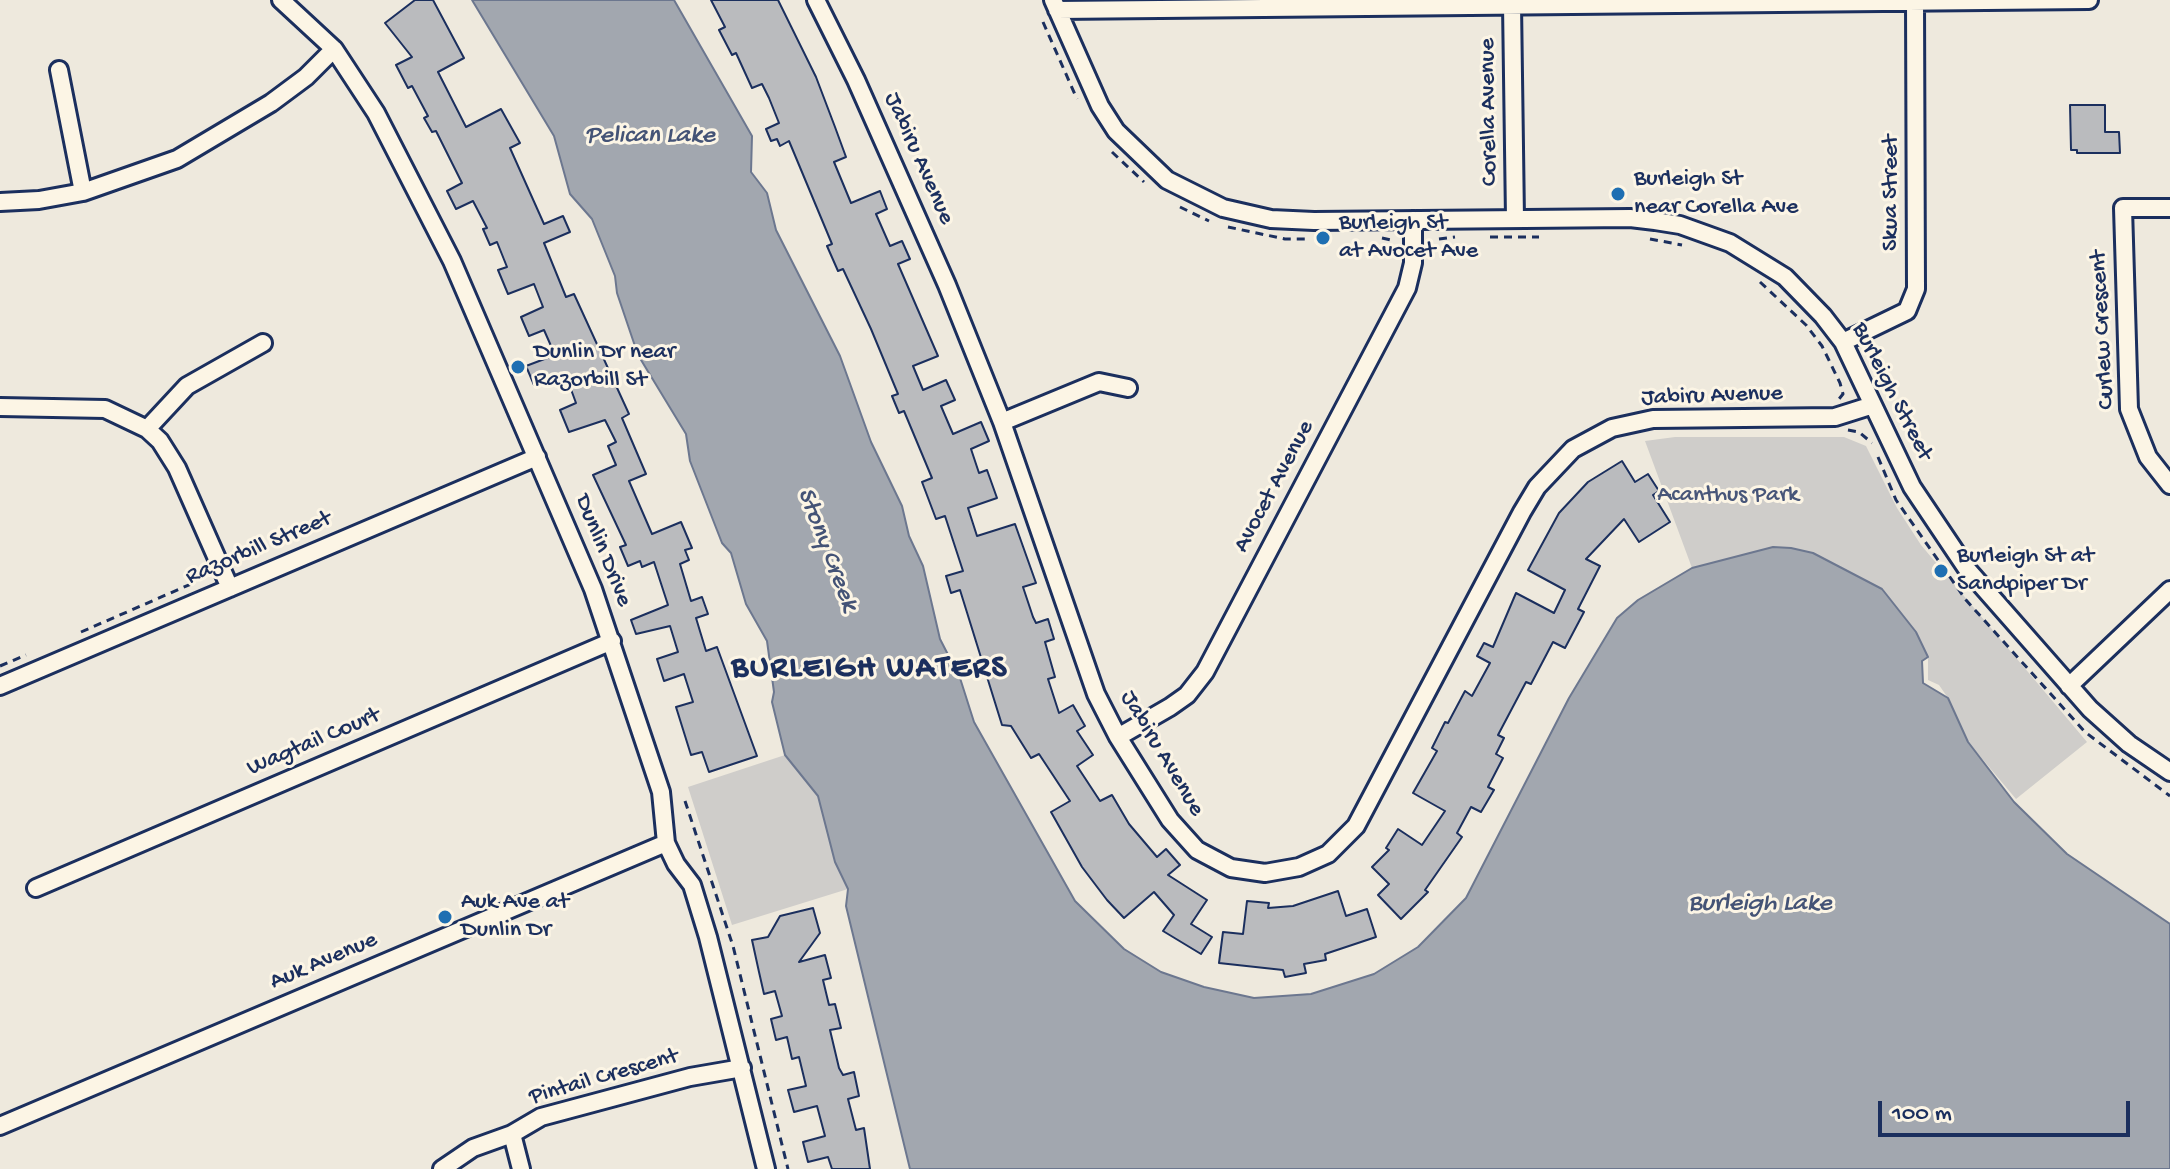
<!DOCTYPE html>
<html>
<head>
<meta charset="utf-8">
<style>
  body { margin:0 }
  #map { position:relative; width:2170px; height:1169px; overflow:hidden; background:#eee9dd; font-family:"Gochi Hand",sans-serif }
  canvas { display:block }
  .scale { position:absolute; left:1878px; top:1101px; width:252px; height:36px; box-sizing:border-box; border:4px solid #1b2f5e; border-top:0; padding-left:10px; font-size:24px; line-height:28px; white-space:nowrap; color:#1b2f5e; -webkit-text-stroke:6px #fcf5e5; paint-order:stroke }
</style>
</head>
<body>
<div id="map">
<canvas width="2170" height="1169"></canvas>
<div class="scale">100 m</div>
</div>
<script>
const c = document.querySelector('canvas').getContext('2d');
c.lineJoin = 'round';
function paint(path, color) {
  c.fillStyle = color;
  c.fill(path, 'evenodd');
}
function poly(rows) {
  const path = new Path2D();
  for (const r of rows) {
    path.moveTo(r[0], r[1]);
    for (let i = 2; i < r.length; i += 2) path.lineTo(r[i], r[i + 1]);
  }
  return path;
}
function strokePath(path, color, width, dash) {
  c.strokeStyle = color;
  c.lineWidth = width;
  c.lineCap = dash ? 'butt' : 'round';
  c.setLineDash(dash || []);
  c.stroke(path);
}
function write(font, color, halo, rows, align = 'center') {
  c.font = font + ' "Gochi Hand",sans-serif';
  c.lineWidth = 6;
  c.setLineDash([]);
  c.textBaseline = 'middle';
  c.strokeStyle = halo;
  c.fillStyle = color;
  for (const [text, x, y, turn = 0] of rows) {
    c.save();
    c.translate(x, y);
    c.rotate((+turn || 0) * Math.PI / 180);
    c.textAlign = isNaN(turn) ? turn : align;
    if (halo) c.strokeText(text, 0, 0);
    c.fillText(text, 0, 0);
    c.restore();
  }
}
const green = poly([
  [1675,437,1844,437,1866,446,1897,508,1921,545,2087,742,2016,799,1968,742,1948,698,1939,685,1928,680,1928,657,1916,632,1882,589,1813,553,1791,548,1773,547,1692,568,1645,441],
  [785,755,818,796,835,862,848,889,732,925,688,787]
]);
const water = poly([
  [472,0,674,0,752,136,751,172,767,193,776,230,840,356,871,442,902,506,909,536,923,566,940,639,960,678,974,722,1075,901,1124,949,1161,972,1204,987,1254,998,1311,994,1374,974,1418,947,1466,898,1569,698,1617,618,1638,600,1692,568,1773,547,1791,548,1813,553,1882,589,1916,632,1928,657,1922,661,1923,683,1948,698,1968,742,2014,802,2067,854,2170,924,2170,1169,910,1169,846,906,848,889,835,862,818,796,785,755,772,702,774,692,767,641,746,604,731,553,722,543,690,461,686,434,638,355,617,293,615,276,592,219,570,194,554,136,472,0]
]);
const building = poly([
  [415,0,433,0,464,58,438,72,466,127,501,109,520,143,510,148,544,224,563,216,570,232,544,243,566,297,574,294,629,414,622,418,646,474,629,481,652,534,681,522,692,548,685,550,689,560,680,564,691,601,702,597,708,614,696,618,706,651,717,647,757,756,709,772,702,752,691,755,676,707,693,702,684,674,664,681,657,659,678,652,670,626,636,634,631,620,668,605,654,562,642,567,640,561,628,566,620,547,626,545,593,475,616,465,608,446,616,442,605,420,569,432,560,410,576,403,565,373,534,385,526,366,555,355,544,330,529,336,521,317,543,307,534,284,508,294,498,270,507,267,497,242,490,245,483,229,487,228,473,201,456,209,447,191,462,183,436,131,432,132,424,118,428,116,412,86,408,88,396,65,412,57,385,23,415,0],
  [711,0,778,0,816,77,835,127,846,157,834,162,851,203,880,191,887,209,876,214,890,246,902,241,910,259,898,264,938,356,913,366,923,390,946,380,955,400,941,406,953,434,981,422,989,441,971,449,979,473,987,470,997,498,968,508,977,536,1015,524,1036,583,1023,587,1033,617,1036,623,1048,619,1054,639,1045,642,1055,677,1048,679,1059,713,1073,705,1085,726,1077,731,1093,755,1077,766,1100,801,1112,795,1129,824,1157,857,1166,849,1180,865,1168,875,1207,900,1191,924,1212,937,1201,954,1163,931,1174,915,1154,892,1124,918,1107,900,1082,867,1051,812,1070,801,1039,754,1031,758,1011,726,1002,725,960,590,951,593,946,576,963,571,945,516,936,519,922,482,932,478,904,411,899,413,892,396,898,394,871,329,843,269,838,271,827,246,832,244,789,141,780,146,777,139,771,141,766,129,779,123,769,98,762,84,752,88,736,53,732,55,719,30,725,27,711,0],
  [2070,105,2105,105,2105,132,2119,132,2120,153,2077,153,2077,150,2071,150,2070,105],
  [1622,461,1635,482,1648,474,1659,491,1653,495,1670,522,1639,542,1624,519,1586,559,1600,566,1578,609,1584,612,1565,648,1553,642,1531,684,1526,682,1498,735,1504,738,1496,754,1503,758,1488,787,1494,790,1481,812,1471,807,1457,833,1462,837,1425,890,1428,892,1401,919,1378,895,1389,884,1372,867,1389,850,1386,848,1398,829,1422,845,1445,811,1413,793,1437,751,1432,748,1445,722,1448,723,1465,691,1472,696,1490,663,1477,656,1484,643,1493,647,1516,593,1554,613,1565,590,1528,570,1559,513,1588,482,1622,461],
  [1338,891,1346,916,1367,909,1376,937,1325,954,1326,960,1304,964,1306,973,1285,977,1283,970,1219,963,1223,932,1243,934,1247,901,1269,903,1268,908,1293,906,1338,891],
  [813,908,820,933,799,962,825,955,831,978,823,980,829,1005,835,1004,841,1028,830,1030,839,1068,843,1075,854,1072,859,1096,848,1099,856,1130,864,1128,870,1169,832,1169,828,1157,808,1162,803,1142,825,1136,817,1106,794,1112,788,1090,806,1086,799,1057,792,1059,787,1037,776,1040,771,1019,782,1016,775,991,764,994,759,972,752,940,768,937,780,916,813,908]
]);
const path = poly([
  [1043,22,1077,99],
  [1112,152,1144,182],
  [1180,207,1209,221],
  [1228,227,1285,239,1307,239],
  [1490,237,1539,237],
  [1382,238,1395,241],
  [1439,239,1455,237],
  [1650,239,1682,245],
  [1760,282,1806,325,1822,346,1840,383,1843,394,1839,399],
  [1848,430,1859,432,1872,443],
  [1878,457,1896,500,1966,600,2085,732,2170,796],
  [81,632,191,584,203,574],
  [0,666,26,655],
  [685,801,733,946,788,1169]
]);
const minor = poly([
  [281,0,334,49,376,113,452,261,593,589,661,792,666,843,676,864,692,885,708,937,766,1169],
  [816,0,856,80,947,285,1002,422,1096,694,1118,737,1170,820,1197,850,1231,868,1265,873,1299,867,1328,854,1356,826,1522,512,1537,487,1573,449,1612,428,1653,419,1835,417,1873,405],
  [1053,0,1100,106,1116,131,1167,180,1223,208,1271,219,1314,221,1630,218,1655,221,1680,225,1730,243,1785,277,1823,316,1843,342,1912,487,1967,569,2090,709,2129,744,2170,772],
  [1512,4,1515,219],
  [1057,10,2089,0],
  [59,70,83,192],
  [0,202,39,200,83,192,177,159,271,103,306,77,334,49],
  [2170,208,2123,208,2129,409,2148,457,2170,485],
  [1843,342,1907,311,1916,289,1915,1],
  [0,407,105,409,147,429,160,441,177,468,230,588],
  [1002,422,1099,382,1128,388],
  [147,429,187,386,263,343],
  [0,686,537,457],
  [2069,686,2170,590],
  [1118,737,1170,707,1187,695,1205,672,1407,288,1413,263,1413,220],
  [36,888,612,641],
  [0,1126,666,843],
  [512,1134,521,1169],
  [442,1169,473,1148,512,1134,541,1117,690,1077,742,1068]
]);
const markers = [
  [1618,194,8,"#1f6fb2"],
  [1323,238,8,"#1f6fb2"],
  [518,367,8,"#1f6fb2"],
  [1941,571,8,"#1f6fb2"],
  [445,917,8,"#1f6fb2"]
];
const streetNames = [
  ["Corella Avenue",1490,112,-91],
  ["Jabiru Avenue",918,159,66],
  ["Skua Street",1892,193,-90],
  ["Curlew Crescent",2104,330,-93],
  ["Burleigh Street",1891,392,63],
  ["Jabiru Avenue",1712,397,-2],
  ["Avocet Avenue",1275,487,-62],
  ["Razorbill Street",259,549,-23],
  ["Dunlin Drive",602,551,68],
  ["Wagtail Court",314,743,-23],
  ["Jabiru Avenue",1161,754,59],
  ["Auk Avenue",324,962,-23],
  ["Pintail Crescent",604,1078,-16]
];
const poiNames = [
  ["Burleigh St",1634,180],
  ["near Corella Ave",1634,208],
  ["Burleigh St",1339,224],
  ["at Avocet Ave",1339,252],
  ["Dunlin Dr near",534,353],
  ["Razorbill St",534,381],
  ["Burleigh St at",1957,557],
  ["Sandpiper Dr",1957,585],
  ["Auk Ave at",461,903],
  ["Dunlin Dr",461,931]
];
const parkNames = [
  ["Acanthus Park",1728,496]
];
const waterNames = [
  ["Pelican Lake",650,137],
  ["Stony Creek",826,550,69],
  ["Burleigh Lake",1760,905]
];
const districtNames = [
  ["BURLEIGH WATERS",870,670]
];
paint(green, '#cfcdca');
paint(water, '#a2a7af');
strokePath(water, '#6c778f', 2);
paint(building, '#babbbe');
strokePath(building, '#1b2f5e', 2);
strokePath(minor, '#1b2f5e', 22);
strokePath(path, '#1b2f5e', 3, [8, 6]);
strokePath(minor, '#fcf5e5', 16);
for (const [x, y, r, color] of markers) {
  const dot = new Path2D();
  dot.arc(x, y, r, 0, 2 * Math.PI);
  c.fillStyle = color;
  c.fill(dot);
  strokePath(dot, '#fcf5e5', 3);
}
write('24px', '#1b2f5e', '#fcf5e5', streetNames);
write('24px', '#1b2f5e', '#fcf5e5', poiNames, 'left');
write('24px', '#485679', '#fcf5e5', parkNames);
write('italic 26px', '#445376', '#fcf5e5', waterNames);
c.letterSpacing = '2px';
write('bold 32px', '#1b2f5e', '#fcf5e5', districtNames);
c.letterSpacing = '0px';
</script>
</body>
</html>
